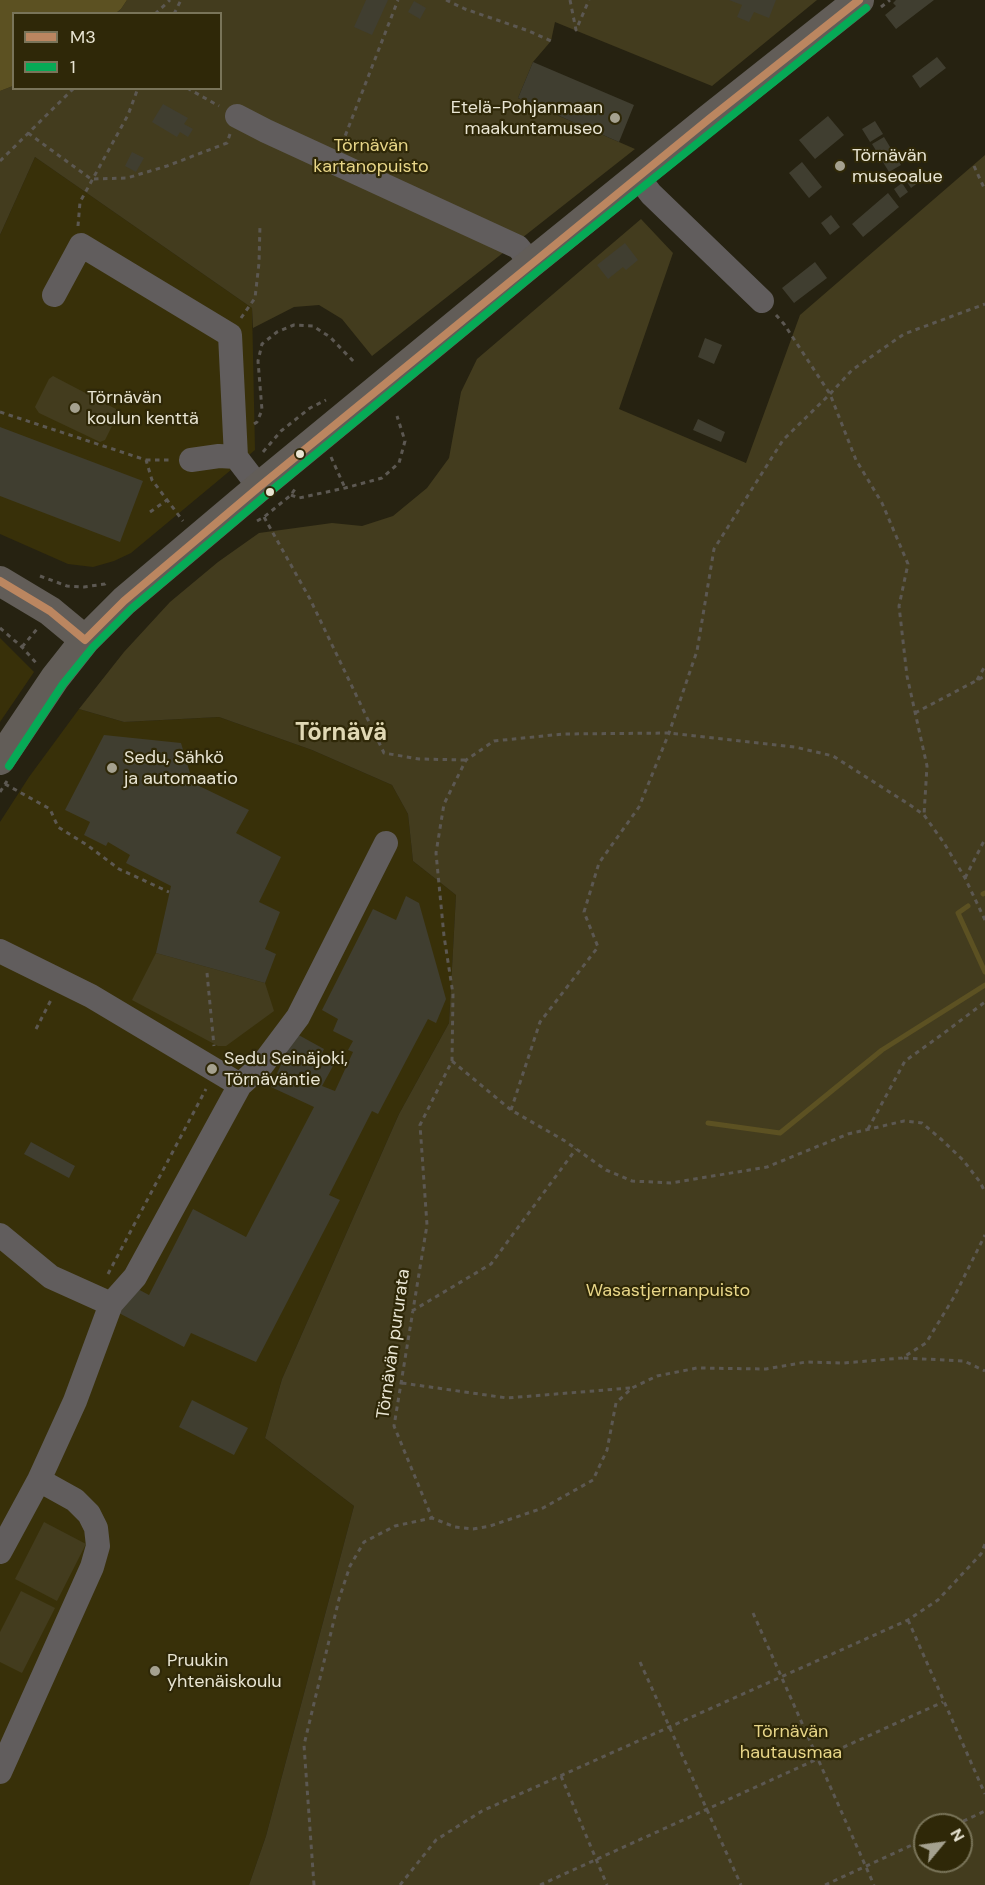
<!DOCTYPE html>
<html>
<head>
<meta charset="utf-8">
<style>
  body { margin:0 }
  #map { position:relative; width:985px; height:1885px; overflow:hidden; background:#262211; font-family:"DM Sans",sans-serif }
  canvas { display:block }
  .legend { position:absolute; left:12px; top:12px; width:210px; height:78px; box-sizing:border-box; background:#2f2808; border:2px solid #797459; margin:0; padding:8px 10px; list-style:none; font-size:18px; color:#e9e5d3 }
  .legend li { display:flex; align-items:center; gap:12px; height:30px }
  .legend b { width:30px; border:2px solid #797459 }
  .north { position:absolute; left:913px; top:1813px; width:60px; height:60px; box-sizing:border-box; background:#2f2808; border:2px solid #797459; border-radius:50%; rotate:61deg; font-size:16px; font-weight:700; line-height:24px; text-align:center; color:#e9e5d3 }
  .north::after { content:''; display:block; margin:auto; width:21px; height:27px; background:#a5a18f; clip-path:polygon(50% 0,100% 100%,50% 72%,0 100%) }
</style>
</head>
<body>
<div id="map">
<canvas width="985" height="1885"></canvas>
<ul class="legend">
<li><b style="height:8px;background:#bb8660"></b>M3</li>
<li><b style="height:8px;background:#06aa56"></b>1</li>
</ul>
<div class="north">N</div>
</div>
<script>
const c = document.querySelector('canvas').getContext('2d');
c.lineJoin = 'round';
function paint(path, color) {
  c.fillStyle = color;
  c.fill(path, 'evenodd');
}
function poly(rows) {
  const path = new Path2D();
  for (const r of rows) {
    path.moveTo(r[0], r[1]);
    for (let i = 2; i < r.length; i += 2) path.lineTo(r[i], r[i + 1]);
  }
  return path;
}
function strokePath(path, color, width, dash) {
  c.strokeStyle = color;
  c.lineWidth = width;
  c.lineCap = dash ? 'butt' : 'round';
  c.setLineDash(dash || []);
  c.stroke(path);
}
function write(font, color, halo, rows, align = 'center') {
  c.font = font + ' "DM Sans",sans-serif';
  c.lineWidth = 4.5;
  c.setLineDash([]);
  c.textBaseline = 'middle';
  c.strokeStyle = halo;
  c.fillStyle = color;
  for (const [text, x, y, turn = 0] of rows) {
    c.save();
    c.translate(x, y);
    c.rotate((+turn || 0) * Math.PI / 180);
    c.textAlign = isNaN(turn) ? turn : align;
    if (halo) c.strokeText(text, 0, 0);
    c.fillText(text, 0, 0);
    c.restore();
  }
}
const built = poly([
  [35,157,252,308,255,450,131,553,114,561,93,567,68,564,0,534,0,235],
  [0,638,34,672,0,722],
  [79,709,124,722,219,717,312,750,392,785,408,814,413,861,456,895,449,1023,399,1114,282,1379,265,1438,354,1506,266,1836,249,1885,0,1885,0,822,29,777]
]);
const green = poly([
  [127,0,817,0,712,86,555,22,551,41,533,62,518,98,635,149,372,356,342,319,319,305,294,307,253,328,252,308,35,157,0,235,0,91,13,86,14,88,220,88,220,14,116,13,121,9],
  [985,155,985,1885,249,1885,266,1836,354,1506,265,1438,282,1379,399,1114,449,1023,456,895,413,861,408,814,392,785,312,750,219,717,124,722,79,709,124,652,170,602,218,562,259,533,332,523,362,526,393,516,427,488,449,458,461,392,477,359,641,219,673,253,619,409,746,463,800,315],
  [925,1825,961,1825,961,1861,925,1861],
  [53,376,116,409,117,416,105,440,100,442,39,413,35,407,49,379],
  [156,953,265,983,274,1011,226,1046,218,1046,132,1000],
  [44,1522,86,1544,57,1601,15,1579],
  [21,1591,55,1608,22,1673,0,1662,0,1632]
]);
const water = poly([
  [0,0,127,0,121,9,116,13,14,14,13,86,0,91]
]);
const stream = poly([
  [983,894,985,893],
  [968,906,958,913,985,972],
  [708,1123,780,1133,882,1050,985,985]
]);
const building = poly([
  [366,0,388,0,372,35,354,27],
  [729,0,776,0,769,18,754,12,749,22,737,17,742,5],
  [896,0,934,0,896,29,885,15,896,6,893,3],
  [414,1,426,8,420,19,408,12],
  [937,57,946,68,920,88,912,76],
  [533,62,634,105,619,142,518,98],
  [163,104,188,118,184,124,193,129,188,137,180,132,177,137,152,122],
  [828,116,844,135,815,159,799,140],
  [875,121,883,134,870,142,862,129],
  [884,137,901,165,889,172,872,144],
  [132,152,144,158,136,172,125,166],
  [802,162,822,187,809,198,789,173],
  [912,173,919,182,911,188,904,178],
  [902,183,908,192,900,198,894,189],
  [888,193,899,207,863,237,852,224],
  [831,215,840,227,830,235,821,223],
  [625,243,638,260,626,270,623,267,608,279,597,265],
  [815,262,827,278,794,303,782,288],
  [705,338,722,345,714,364,698,357],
  [698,419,725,432,721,442,693,430],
  [0,427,143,481,120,542,0,496],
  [104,735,181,743,193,783,249,810,236,833,281,857,259,902,280,912,265,949,276,954,265,983,156,953,171,886,126,863,130,855,108,842,106,846,84,835,90,822,65,810],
  [406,896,419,903,446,999,436,1023,428,1019,378,1114,372,1111,329,1195,340,1200,256,1362,191,1333,184,1347,117,1312,132,1286,149,1295,193,1209,246,1237,314,1107,271,1087,295,1033,324,1049,320,1057,333,1066,322,1086,335,1091,353,1052,348,1050,353,1041,333,1031,338,1019,322,1010,373,909,396,920],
  [31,1142,75,1166,69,1178,24,1154],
  [192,1400,248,1428,234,1455,179,1427]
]);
const path = poly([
  [446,0,465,9,529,31,551,41],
  [570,0,576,30,589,0],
  [881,7,890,0],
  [155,14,170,0],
  [174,14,181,0],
  [37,88,38,89],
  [187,88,219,106],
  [28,133,91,179,127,178,167,166,227,143,230,134],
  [342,144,398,0],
  [0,161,74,88],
  [974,166,985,190],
  [78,226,80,202,128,115,138,88],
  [776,315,784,324,830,394,856,460,882,503,908,564,899,606,907,676,927,766,924,815],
  [241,318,255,298,259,263,260,225],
  [0,412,146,460,152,480,183,521],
  [254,424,257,422,262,410,258,361,262,344,277,332,294,325,313,326,330,337,355,363],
  [263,452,281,431,310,408,326,400],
  [331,457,345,488],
  [146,460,171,460],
  [291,495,299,498,345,488,382,478,399,463,405,441,397,416],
  [150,512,167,500],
  [264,517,310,599,384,753,419,759,465,760],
  [257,521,264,517,291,495,295,489],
  [40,576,67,586,84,587,105,584,108,581],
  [0,628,22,647,37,664],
  [22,647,37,629],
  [977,680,985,666],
  [915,713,985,676],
  [5,784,50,809,58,827,87,845,119,869,169,892],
  [0,792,7,781],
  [965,878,985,839],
  [985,920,965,878,944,843,924,815,910,805,833,756,795,747,669,733,563,734,494,741,466,760,444,804,436,853,444,936,453,994,452,1061,420,1125,427,1225,394,1426,432,1518,455,1527,473,1529,490,1526,543,1508,593,1480,607,1450,616,1403,632,1388,657,1376,697,1368,766,1369,806,1362,844,1363,902,1358,926,1343,954,1297,985,1235],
  [207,973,214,1046],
  [36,1029,52,998],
  [452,1061,511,1110,565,1141,606,1170,632,1181,671,1183,767,1167,848,1134,904,1121,922,1123,942,1140,963,1160,980,1182,985,1192],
  [511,1110,540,1022,598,947,584,912,599,863,639,807,669,733,697,651,714,549,783,440,830,394,852,370,904,334,985,304],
  [868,1129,905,1061,944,1033,985,1002],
  [108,1274,206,1089],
  [412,1311,491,1264,576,1149],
  [904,1358,964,1361,985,1371],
  [402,1383,507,1398,630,1388],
  [753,1613,874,1885],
  [908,1620,985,1794],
  [640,1662,741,1885],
  [561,1776,607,1885],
  [955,1825,985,1811],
  [314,1885,304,1745,339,1599,350,1566,364,1542,395,1526,432,1518],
  [400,1885,436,1840,482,1811,908,1620,938,1600,981,1554,985,1544],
  [540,1885,943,1702],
  [825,1885,925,1839]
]);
const minor = poly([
  [237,116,266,131,518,247,531,263],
  [638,177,651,194,762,301],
  [54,295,81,245,230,335,236,457,259,487],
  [191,460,219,456,236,457],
  [0,951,91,996,240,1085,135,1277,111,1304,75,1401,39,1480,0,1552],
  [240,1085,262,1065,298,1017,386,843],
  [0,1235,51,1277,111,1304],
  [0,1772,92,1567,98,1546,96,1528,89,1514,75,1500,39,1480]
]);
const major = poly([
  [0,581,50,611,85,640],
  [0,760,55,678,85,640,124,601,259,487,531,263,709,119,859,0]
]);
const bus1 = poly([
  [0,581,50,611,85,640],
  [85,640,124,601,259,487,709,119,859,0]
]);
const bus2 = poly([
  [9,766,63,684,93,647,131,609,266,495,538,271,866,8]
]);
const markers = [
  [615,118,6,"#a5a18f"],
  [840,166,6,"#a5a18f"],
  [75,408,6,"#a5a18f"],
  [300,454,5,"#e9e5d3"],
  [270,492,5,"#e9e5d3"],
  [112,768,6,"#a5a18f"],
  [212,1069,6,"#a5a18f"],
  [155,1671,6,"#a5a18f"]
];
const poiNames = [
  ["Etelä-Pohjanmaan",603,108,"right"],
  ["maakuntamuseo",603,129,"right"],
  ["Törnävän",852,156],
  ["museoalue",852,177],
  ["Törnävän",87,398],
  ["koulun kenttä",87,419],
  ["Sedu, Sähkö",124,758],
  ["ja automaatio",124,779],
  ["Sedu Seinäjoki,",224,1059],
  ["Törnäväntie",224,1080],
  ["Pruukin",167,1661],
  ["yhtenäiskoulu",167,1682]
];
const parkNames = [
  ["Törnävän",371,146],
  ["kartanopuisto",371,167],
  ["Wasastjernanpuisto",668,1291],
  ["Törnävän",791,1732],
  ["hautausmaa",791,1753]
];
const streetNames = [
  ["Törnävän pururata",394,1344,-82]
];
const districtNames = [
  ["Törnävä",341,734]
];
paint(built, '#383009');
paint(green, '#433c1e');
paint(water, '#5c5122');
strokePath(stream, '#5c5122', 5);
paint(building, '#403e30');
strokePath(path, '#5c5852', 3, [4.5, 4.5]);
strokePath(minor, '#615d5d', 24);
strokePath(major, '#625d58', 30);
strokePath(bus1, '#bb8660', 8);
strokePath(bus2, '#06aa56', 8);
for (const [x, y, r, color] of markers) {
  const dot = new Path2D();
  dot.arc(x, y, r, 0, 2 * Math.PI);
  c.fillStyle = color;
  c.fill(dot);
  strokePath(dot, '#2f2808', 2);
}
write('18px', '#e9e5d3', '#2f2808', poiNames, 'left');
write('18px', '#e8d688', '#2f2808', parkNames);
write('18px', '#e9e5d3', '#2f2808', streetNames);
write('bold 24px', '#e0d8b4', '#2f2808', districtNames);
</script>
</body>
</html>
